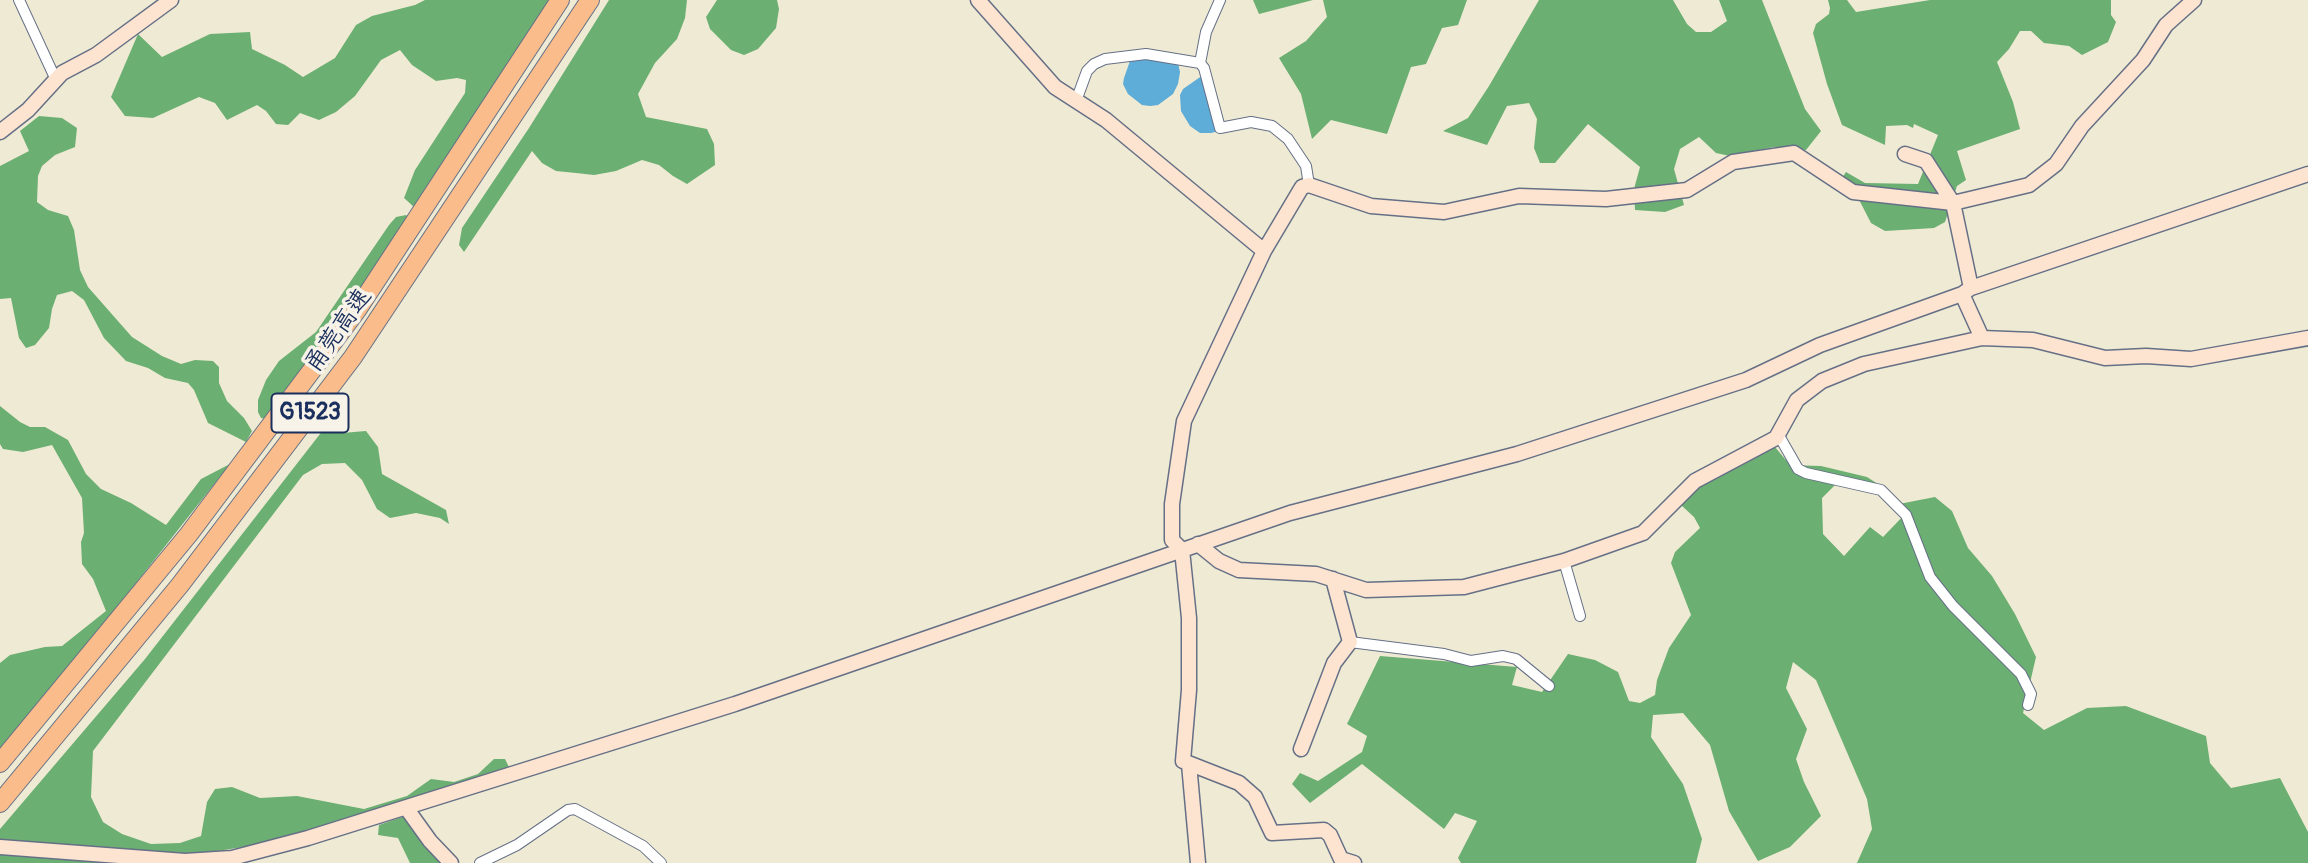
<!DOCTYPE html>
<html>
<head>
<meta charset="utf-8">
<style>
  body { margin:0 }
  canvas { display:block; background:#efead3 }
</style>
</head>
<body>
<canvas width="2308" height="863"></canvas>
<script>
const c = document.querySelector('canvas').getContext('2d');
c.lineJoin = 'round';
function paint(path, color) {
  c.fillStyle = color;
  c.fill(path, 'evenodd');
}
function poly(rows) {
  const path = new Path2D();
  for (const r of rows) {
    path.moveTo(r[0], r[1]);
    for (let i = 2; i < r.length; i += 2) path.lineTo(r[i], r[i + 1]);
  }
  return path;
}
function strokePath(path, color, width, dash) {
  c.strokeStyle = color;
  c.lineWidth = width;
  c.lineCap = dash ? 'butt' : 'round';
  c.setLineDash(dash || []);
  c.stroke(path);
}
function write(font, color, halo, rows, align = 'center') {
  c.font = font + ' Pangolin,"LXGW WenKai TC",sans-serif';
  c.lineWidth = 7;
  c.setLineDash([]);
  c.textBaseline = 'middle';
  c.strokeStyle = halo;
  c.fillStyle = color;
  for (const [text, x, y, turn = 0] of rows) {
    c.save();
    c.translate(x, y);
    c.rotate((+turn || 0) * Math.PI / 180);
    c.textAlign = isNaN(turn) ? turn : align;
    if (halo) c.strokeText(text, 0, 0);
    c.fillText(text, 0, 0);
    c.restore();
  }
}
const forest = poly([
  [425,0,550,0,414,207,404,198,415,170,465,93,466,80,457,78,436,81,412,65,400,50,381,60,355,96,336,112,319,120,300,113,288,125,276,124,266,111,257,105,227,120,215,103,199,97,153,118,125,116,111,97,138,34,162,57,210,34,250,32,252,49,285,65,303,77,335,58,356,25,372,16,415,5],
  [609,0,687,0,685,18,677,39,655,63,638,94,646,117,707,129,714,144,715,165,687,184,673,176,659,165,642,160,616,171,594,175,576,173,556,171,542,163,532,151,464,252,459,245,462,228,529,128],
  [717,0,777,0,779,9,776,28,758,49,744,55,731,50,710,29,706,17],
  [1253,0,1313,0,1259,14],
  [1323,0,1467,0,1458,25,1442,28,1426,64,1411,67,1387,134,1331,120,1312,139,1301,94,1279,58,1306,41,1327,17],
  [1539,0,1673,0,1687,24,1696,32,1711,32,1727,21,1719,0,1762,0,1805,109,1821,131,1806,150,1774,147,1730,156,1716,153,1699,137,1680,149,1674,169,1684,205,1665,212,1635,210,1634,189,1640,167,1588,124,1555,163,1540,163,1534,148,1537,119,1529,103,1507,106,1487,145,1443,131,1468,118,1489,86],
  [1828,0,1847,0,1856,12,1930,0,2111,0,2111,15,2116,22,2108,42,2082,55,2069,46,2044,43,2031,31,2020,31,2009,49,1997,62,2013,102,2020,129,1957,151,1966,180,1957,186,1945,222,1934,228,1885,231,1871,223,1852,186,1842,178,1846,172,1865,183,1918,184,1938,135,1914,124,1913,128,1907,125,1886,126,1885,145,1842,125,1827,84,1813,33,1816,24,1829,14,1830,8],
  [39,116,62,118,77,128,75,147,55,155,42,166,38,176,37,202,48,210,68,216,74,230,80,270,88,287,132,337,162,356,181,364,195,360,213,361,219,367,219,383,227,401,244,418,252,431,246,442,208,423,194,390,188,383,165,378,148,368,126,361,104,338,84,300,72,291,57,295,52,309,49,328,35,345,26,348,19,338,11,298,0,299,0,166,29,151,20,131],
  [406,215,408,217,335,326,266,419,261,418,258,412,258,400,266,380,279,361,316,332,389,225,396,217],
  [0,406,20,422,30,427,45,427,68,440,86,474,101,489,131,503,166,525,201,479,230,464,46,697,0,749,0,663,10,655,45,647,62,646,106,611,93,579,82,564,81,542,84,533,82,498,52,445,23,452,3,449,0,444],
  [327,425,342,433,366,431,378,447,382,474,446,510,449,524,440,518,416,513,390,518,377,509,362,480,345,463,322,464,303,475,93,751,91,797,103,822,122,834,151,844,180,843,201,836,207,802,215,789,232,787,260,798,297,796,364,809,407,796,431,779,454,782,478,774,494,759,505,759,510,769,370,815,255,845,199,854,128,852,137,863,0,863,0,829,145,659],
  [1775,447,1790,465,1821,466,1867,477,1881,486,1835,485,1822,498,1823,534,1844,556,1870,527,1883,537,1907,512,1899,504,1935,497,1952,511,1968,548,1992,576,2015,614,2036,657,2023,713,2044,730,2087,708,2126,706,2206,736,2210,763,2231,788,2280,778,2308,832,2308,863,1857,863,1872,829,1867,799,1816,680,1793,662,1786,688,1807,729,1796,759,1804,782,1821,816,1790,847,1758,861,1729,811,1710,745,1683,713,1653,715,1651,737,1683,784,1702,839,1696,863,1461,863,1458,858,1477,821,1455,813,1444,829,1362,764,1310,803,1292,784,1300,773,1318,781,1362,752,1367,736,1347,724,1380,656,1517,667,1512,685,1542,692,1568,654,1595,660,1618,672,1629,701,1640,703,1655,695,1657,680,1669,648,1691,615,1671,563,1675,552,1700,528,1694,517,1681,505,1692,489,1754,454],
  [405,816,443,863,410,863,398,838,378,835,379,825]
]);
const water = poly([
  [1131,58,1178,63,1180,72,1178,84,1173,94,1158,105,1150,106,1142,105,1128,94,1123,84,1124,78],
  [1203,75,1219,131,1211,133,1200,133,1190,126,1181,111,1180,95,1183,89]
]);
const street = poly([
  [19,0,56,80],
  [1200,63,1206,32,1220,0],
  [1076,101,1087,71,1094,64,1105,59,1146,54,1200,63,1204,68,1220,128,1251,122,1272,126,1288,139,1306,166,1309,185],
  [1778,434,1798,469,1806,473,1881,490,1906,515,1930,577,1953,606,2021,674,2031,694,2028,705],
  [1564,561,1580,616],
  [1350,642,1444,654,1471,661,1503,656,1516,659,1549,686],
  [480,863,517,845,568,810,575,809,643,846,661,863]
]);
const secondary = poly([
  [978,0,1055,87,1106,120,1264,251],
  [0,132,28,110,62,73,96,55,171,0],
  [1905,154,1926,161,1953,203,1971,288],
  [1962,294,1982,338],
  [1198,544,1219,561,1239,570,1316,574,1366,590,1464,587,1564,561,1643,533,1695,481,1776,438,1797,400,1822,381,1864,364,1982,338,2033,340,2105,358,2146,356,2191,359,2308,338],
  [1301,749,1334,663,1350,642,1333,579],
  [1189,764,1198,863],
  [407,809,430,841,451,863],
  [0,847,185,861,232,858,308,838,735,704,1290,513,1517,454,1746,380,1820,345,1962,294,1971,288,2308,174],
  [1354,863,1341,859,1330,835,1324,830,1272,833,1255,797,1239,783,1183,761,1189,690,1189,618,1182,550,1172,540,1172,504,1184,421,1264,251,1302,187,1309,185,1371,206,1444,212,1519,196,1606,199,1687,190,1733,162,1794,153,1853,192,1953,203,2029,185,2056,164,2082,126,2143,60,2166,25,2194,0]
]);
const highway = poly([
  [0,763,189,534,357,310,560,0],
  [0,803,180,585,353,357,590,0]
]);
const shields = [
  [310,413,77]
];
const shieldNames = [
  ["G1523",310,413]
];
const streetNames = [
  ["甬莞高速",339,331,-55]
];
paint(forest, '#6caf73');
paint(water, '#5eacd8');
strokePath(street, '#657087', 12);
strokePath(secondary, '#657087', 17);
strokePath(highway, '#657087', 20);
strokePath(street, '#fff', 10);
strokePath(secondary, '#fde4d0', 14);
strokePath(highway, '#f9bc8a', 18);
for (const [x, y, w] of shields) {
  const box = new Path2D();
  box.roundRect(x - w / 2, y - 19.5, w, 39, 5);
  c.fillStyle = '#f7f3e8';
  c.fill(box);
  strokePath(box, '#1b2f5e', 2);
}
write('bold 23px', '#1b2f5e', null, shieldNames);
write('24px', '#1b2f5e', '#f7f3e8', streetNames);
</script>
</body>
</html>
